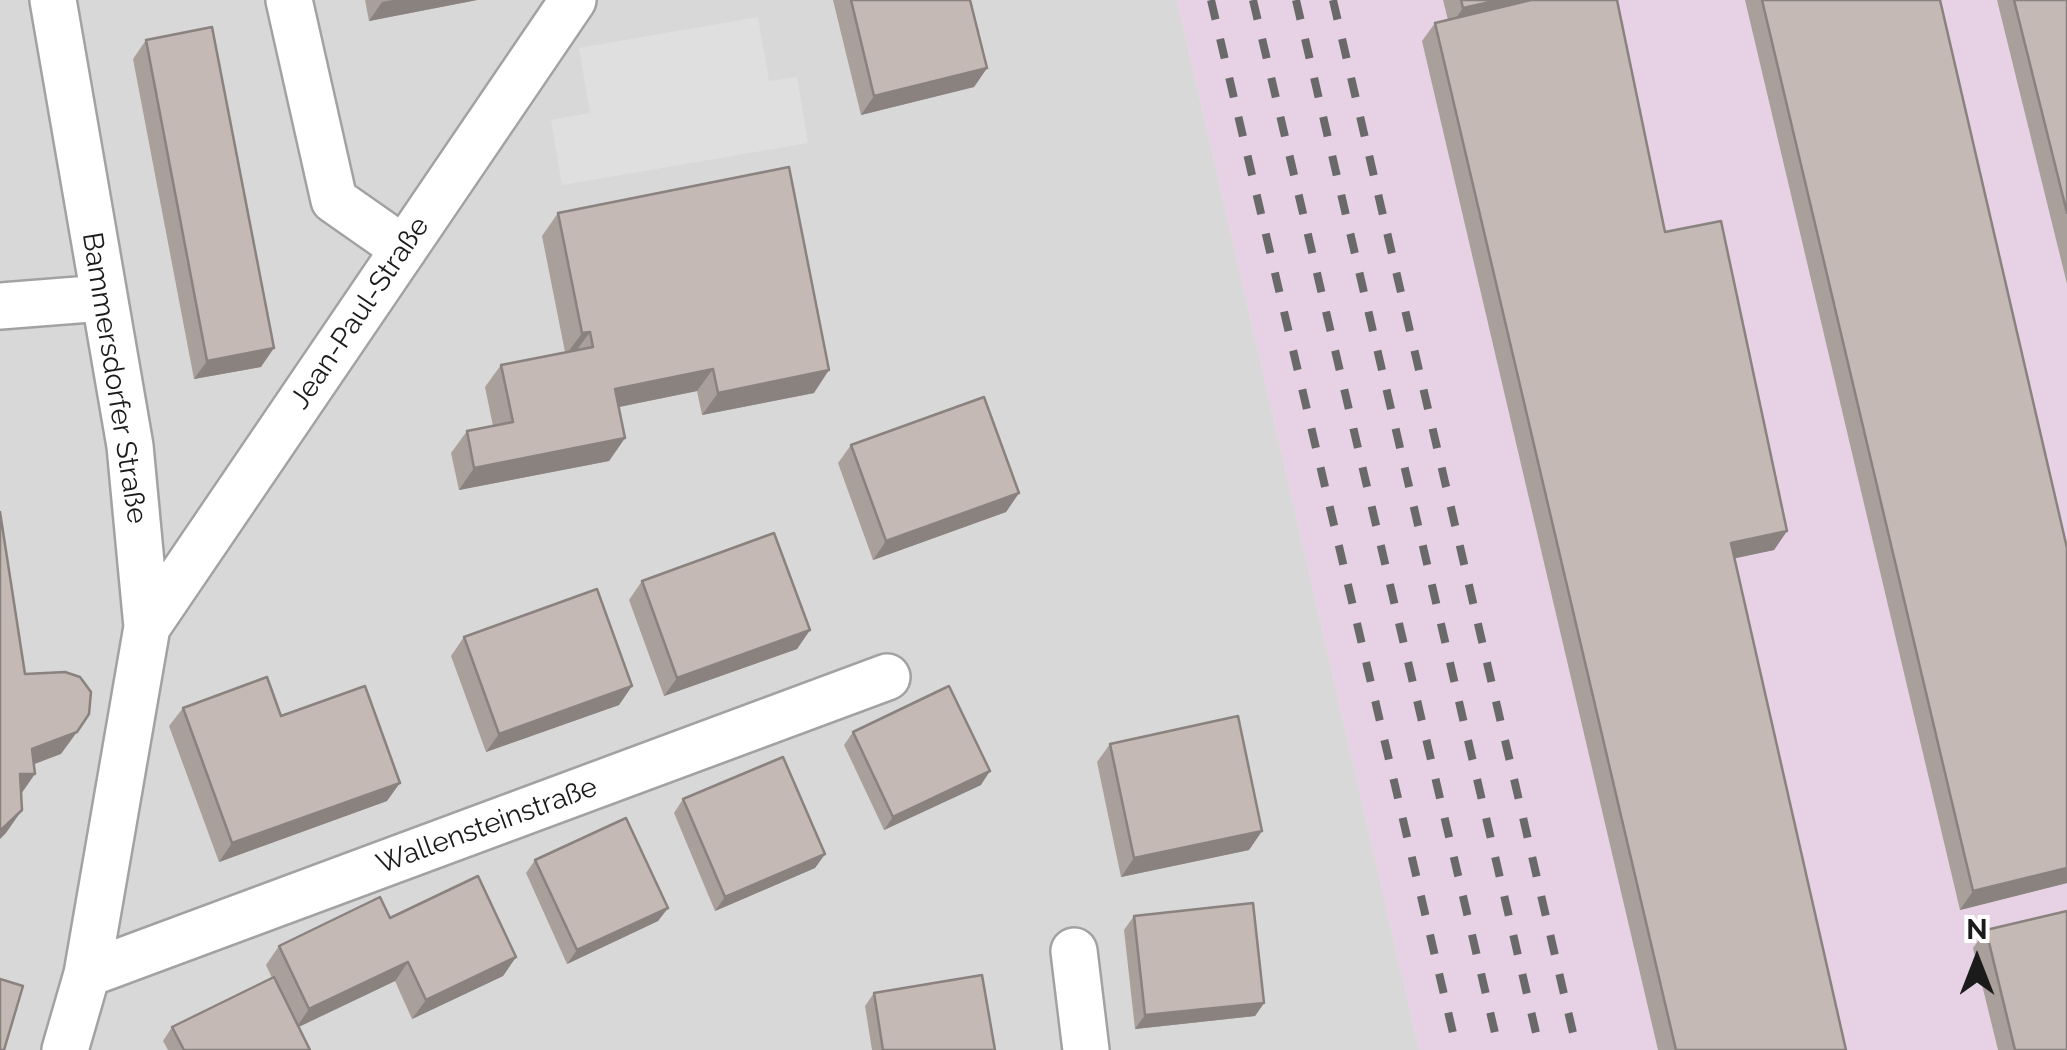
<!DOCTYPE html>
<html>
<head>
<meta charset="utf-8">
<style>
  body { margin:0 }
  #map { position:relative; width:2067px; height:1050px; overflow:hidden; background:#ede7e0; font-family:Raleway,sans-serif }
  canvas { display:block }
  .north { position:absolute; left:1927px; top:910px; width:100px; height:100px; -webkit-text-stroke:8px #fff; paint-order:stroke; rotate:0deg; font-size:28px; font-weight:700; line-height:40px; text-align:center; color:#1b1b1b }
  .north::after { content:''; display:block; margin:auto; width:35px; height:45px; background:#1b1b1b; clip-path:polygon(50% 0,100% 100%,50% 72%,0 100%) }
</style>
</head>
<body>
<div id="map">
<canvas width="2067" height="1050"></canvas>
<div class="north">N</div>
</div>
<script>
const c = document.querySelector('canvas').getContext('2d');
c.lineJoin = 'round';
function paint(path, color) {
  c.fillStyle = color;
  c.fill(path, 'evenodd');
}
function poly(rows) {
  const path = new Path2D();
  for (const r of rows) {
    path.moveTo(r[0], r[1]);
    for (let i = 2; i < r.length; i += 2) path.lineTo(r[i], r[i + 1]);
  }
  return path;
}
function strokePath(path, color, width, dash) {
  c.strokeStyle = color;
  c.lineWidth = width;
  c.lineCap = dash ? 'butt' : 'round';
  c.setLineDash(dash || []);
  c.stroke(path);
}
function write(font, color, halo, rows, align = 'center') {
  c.font = font + ' Raleway,sans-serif';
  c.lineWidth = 10;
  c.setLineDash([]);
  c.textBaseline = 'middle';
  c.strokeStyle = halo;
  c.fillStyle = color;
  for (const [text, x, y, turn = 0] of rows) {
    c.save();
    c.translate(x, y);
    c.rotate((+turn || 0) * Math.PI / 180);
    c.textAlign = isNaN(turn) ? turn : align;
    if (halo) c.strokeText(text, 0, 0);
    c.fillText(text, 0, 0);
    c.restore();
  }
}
const residential = poly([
  [0,0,1177,0,1419,1050,0,1050]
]);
const industrial = poly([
  [1177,0,2067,0,2067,1050,1419,1050]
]);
const parking = poly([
  [758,17,769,81,797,77,808,143,562,185,551,120,590,113,579,48]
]);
const minor = poly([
  [53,0,130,446,147,627,87,974,65,1050],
  [289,0,334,200,404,249],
  [0,306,103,298],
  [147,627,573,0],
  [1074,951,1086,1050],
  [87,974,887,677]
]);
const rail = poly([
  [1211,0,1457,1050],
  [1253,0,1499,1050],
  [1296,0,1540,1050],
  [1333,0,1577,1050]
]);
const wall = poly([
  [365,0,477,0,369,21],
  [833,0,970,0,987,68,974,87,861,115],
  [1443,0,1617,0,1665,232,1787,531,1774,550,1734,558,1846,1050,1658,1050,1422,41,1435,23,1448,20],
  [1745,0,1940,0,2067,883,1960,910],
  [1997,0,2067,0,2067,284],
  [146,40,261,367,194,379,133,59],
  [558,213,814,393,702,415,697,391,619,407,625,438,609,461,459,490,451,453,467,431,493,426,485,387,501,365,565,352,542,236],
  [851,445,1019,493,1006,512,873,560,838,463],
  [642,581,810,630,797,649,664,696,629,600],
  [464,637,632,686,619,705,486,752,451,656],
  [183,708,281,716,387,801,219,862,169,726],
  [853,732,981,785,884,830,844,745],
  [1110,744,1262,831,1249,850,1121,877,1097,762],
  [683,799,825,854,815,868,715,911,674,813],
  [535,860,668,908,658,921,567,964,526,873],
  [1134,916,1264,1003,1255,1016,1135,1029,1124,930],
  [390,918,516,957,503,976,412,1019,395,981,299,1027,310,1050,168,1050,163,1041,172,1027,272,978,266,965,279,946],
  [1986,930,2067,1050,1998,1050,1973,948],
  [874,993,995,1050,872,1050,865,1006]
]);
const shadedWall = poly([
  [393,0,477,0,369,21,382,2],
  [1499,0,1567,0,1450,27,1463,8],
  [987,68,974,87,861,115,874,96],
  [590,332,574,354,566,355,582,333],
  [274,348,261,367,194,379,207,361],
  [713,369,697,391,599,411,615,389],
  [829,370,814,393,702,415,718,393],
  [625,438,609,461,459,490,474,468],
  [1019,493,1006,512,873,560,886,541],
  [1787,531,1774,550,1718,562,1731,543],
  [810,630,797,649,664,696,677,678],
  [632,686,619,705,486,752,499,734],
  [77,732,61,754,16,771,32,749],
  [990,771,981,785,884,830,893,817],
  [20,774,35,774,19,797],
  [400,783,387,801,219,862,232,843],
  [22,810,6,833,0,839,0,829],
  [1262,831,1249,850,1121,877,1134,858],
  [825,854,815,868,715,911,725,897],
  [2067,868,2067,883,1960,910,1973,891],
  [668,908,658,921,567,964,577,950],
  [516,957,503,976,412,1019,426,1000],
  [408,962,395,981,296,1028,309,1009],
  [1264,1003,1255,1016,1135,1029,1145,1015]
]);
const building = poly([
  [851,0,970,0,987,68,874,96,851,0],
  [1461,0,1499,0,1463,8,1461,0],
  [1531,0,1617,0,1665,232,1721,221,1787,531,1731,543,1846,1050,1676,1050,1435,23,1531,0],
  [1762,0,1940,0,2067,548,2067,868,1973,891,1762,0],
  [2014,0,2067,0,2067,213,2014,0],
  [212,27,274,348,207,361,146,40,212,27],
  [789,167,829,370,718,393,713,369,615,389,625,438,474,468,467,431,513,422,501,365,593,347,590,332,582,333,558,213,789,167],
  [984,397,1019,493,886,541,851,445,984,397],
  [0,512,25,674,65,672,80,677,91,692,89,714,77,732,32,749,35,774,20,774,22,810,2,829,0,829,0,512],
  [774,533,810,630,677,678,642,581,774,533],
  [597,589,632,686,499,734,464,637,597,589],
  [267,677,281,716,365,686,400,783,232,843,183,708,267,677],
  [949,686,990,771,893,817,853,732,949,686],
  [1238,716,1262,831,1134,858,1110,744,1238,716],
  [783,757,825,854,725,897,683,799,783,757],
  [626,818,668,908,577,950,535,860,626,818],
  [478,876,516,957,426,1000,408,962,309,1009,279,946,380,897,390,918,478,876],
  [1253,903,1264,1003,1145,1015,1134,916,1253,903],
  [2067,911,2067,1050,2015,1050,1986,930,2067,911],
  [982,975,995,1050,883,1050,874,993,982,975],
  [274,977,310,1050,184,1050,172,1027,274,977],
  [0,979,23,986,4,1050,0,1050,0,979]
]);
const streetNames = [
  ["Jean-Paul-Straße",360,313,-56],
  ["Bammersdorfer Straße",114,378,81],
  ["Wallensteinstraße",487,826,-20]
];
paint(residential, '#d9d8d8');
paint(industrial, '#e6d2e4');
paint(parking, '#dfdfdf');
strokePath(minor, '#a2a2a2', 50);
strokePath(minor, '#fff', 45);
strokePath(rail, '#696969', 8, [20, 20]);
paint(wall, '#a99f9b');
paint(shadedWall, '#89827e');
paint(building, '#c4b9b4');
strokePath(building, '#89827e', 2.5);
write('28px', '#1b1b1b', '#fff', streetNames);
</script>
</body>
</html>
